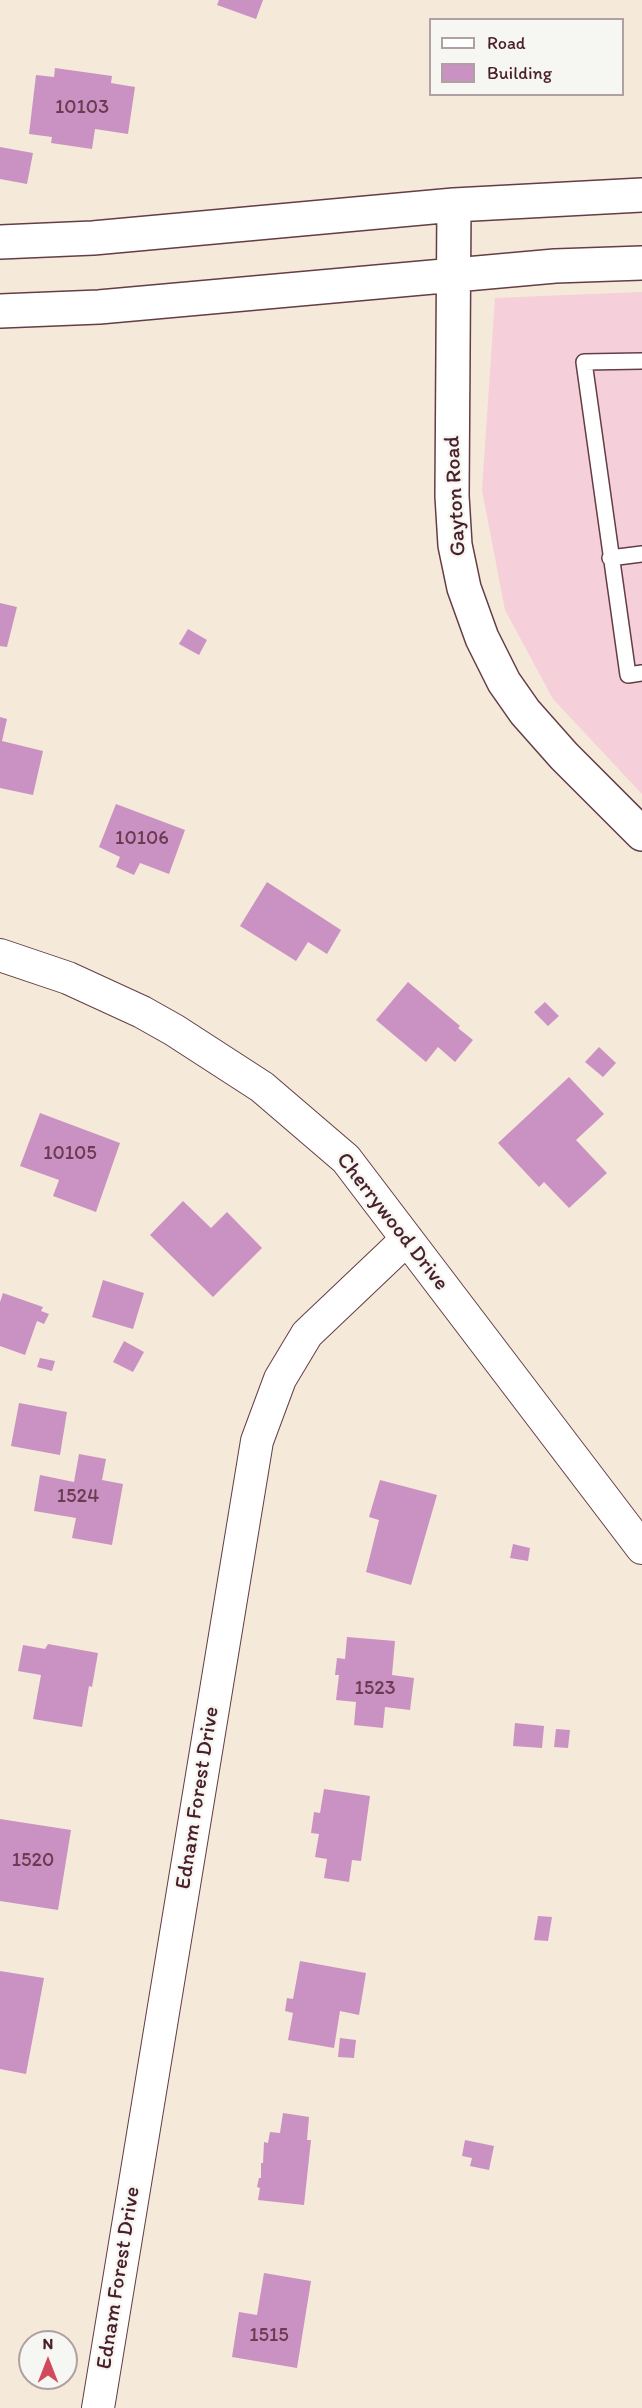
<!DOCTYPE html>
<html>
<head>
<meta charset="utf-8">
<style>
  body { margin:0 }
  #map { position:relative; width:642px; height:2408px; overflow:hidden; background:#f5e9d9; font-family:Itim,sans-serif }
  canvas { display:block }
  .legend { position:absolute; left:429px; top:18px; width:195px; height:78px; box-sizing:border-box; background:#f6f6f2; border:2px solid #b1a0a2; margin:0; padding:8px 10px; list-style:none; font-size:18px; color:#4a1f2b }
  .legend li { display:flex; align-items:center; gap:12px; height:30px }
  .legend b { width:30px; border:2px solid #b1a0a2 }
  .north { position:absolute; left:18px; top:2330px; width:60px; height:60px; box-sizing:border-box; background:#f6f6f2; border:2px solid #b1a0a2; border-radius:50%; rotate:0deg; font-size:16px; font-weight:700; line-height:24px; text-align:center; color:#4a1f2b }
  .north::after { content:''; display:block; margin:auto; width:21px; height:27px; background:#d1495b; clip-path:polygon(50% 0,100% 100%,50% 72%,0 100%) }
</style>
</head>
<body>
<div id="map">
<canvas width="642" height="2408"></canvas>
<ul class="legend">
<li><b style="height:8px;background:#fff"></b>Road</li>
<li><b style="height:16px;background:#ca92c3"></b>Building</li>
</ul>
<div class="north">N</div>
</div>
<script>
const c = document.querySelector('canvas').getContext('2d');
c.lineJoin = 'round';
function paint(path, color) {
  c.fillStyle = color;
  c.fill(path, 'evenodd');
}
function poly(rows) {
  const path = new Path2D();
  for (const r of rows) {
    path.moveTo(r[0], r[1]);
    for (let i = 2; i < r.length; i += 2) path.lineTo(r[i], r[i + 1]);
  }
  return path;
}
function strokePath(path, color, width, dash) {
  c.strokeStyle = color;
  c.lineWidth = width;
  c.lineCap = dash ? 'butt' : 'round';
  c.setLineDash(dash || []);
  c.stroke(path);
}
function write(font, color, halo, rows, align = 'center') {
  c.font = font + ' Itim,sans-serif';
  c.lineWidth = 5;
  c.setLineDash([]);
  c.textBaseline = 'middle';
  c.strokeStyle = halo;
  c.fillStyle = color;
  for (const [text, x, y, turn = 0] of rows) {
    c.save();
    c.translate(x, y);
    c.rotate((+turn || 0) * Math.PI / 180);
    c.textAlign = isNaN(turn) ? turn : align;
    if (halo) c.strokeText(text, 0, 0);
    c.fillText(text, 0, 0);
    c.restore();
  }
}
const built = poly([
  [642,292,642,794,553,699,505,610,482,490,495,298]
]);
const building = poly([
  [219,0,263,0,256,19,217,5],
  [55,68,112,76,111,83,135,87,128,134,95,129,92,149,51,143,52,137,29,134,36,75,54,77],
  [0,147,33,153,27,184,0,179],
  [0,603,17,607,7,647,0,646],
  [188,629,207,640,199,655,179,644],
  [0,717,7,719,2,741,43,751,33,795,0,788],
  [116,804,185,830,169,874,140,863,134,875,116,867,120,857,99,847],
  [267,882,341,930,327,954,308,942,296,961,240,926],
  [408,982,460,1026,458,1028,473,1040,455,1062,438,1047,426,1062,376,1020],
  [545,1002,559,1016,548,1026,534,1012],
  [599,1047,616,1063,603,1077,585,1062],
  [569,1077,604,1114,576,1140,607,1173,569,1208,544,1182,539,1187,498,1143],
  [40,1113,120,1143,96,1212,53,1196,59,1180,20,1166],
  [183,1201,211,1228,227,1212,262,1248,213,1297,150,1235],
  [103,1280,144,1293,133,1329,92,1317],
  [3,1293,43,1307,41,1311,49,1314,44,1324,37,1321,25,1355,0,1346,0,1302],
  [124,1341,144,1352,133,1372,113,1362],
  [40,1358,55,1361,52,1371,37,1367],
  [19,1403,67,1412,60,1455,11,1446],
  [79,1454,106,1459,102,1480,123,1484,112,1545,72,1538,76,1518,34,1511,40,1475,74,1482],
  [380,1480,437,1495,411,1585,366,1572,379,1520,369,1517],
  [513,1544,530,1548,528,1561,510,1558],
  [347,1637,395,1641,392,1675,414,1678,410,1710,385,1707,383,1728,354,1725,356,1702,336,1700,339,1675,335,1675,337,1658,345,1659],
  [48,1644,98,1653,92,1687,89,1686,82,1727,33,1719,41,1675,18,1671,23,1645,45,1649],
  [515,1723,544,1726,542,1748,513,1746],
  [556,1729,570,1730,568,1748,554,1747],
  [324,1789,370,1796,361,1861,352,1860,349,1882,324,1878,327,1859,315,1857,319,1834,311,1833,314,1812,320,1813],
  [0,1819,71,1830,58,1910,0,1901],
  [538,1916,552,1917,548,1941,534,1940],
  [300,1961,366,1973,359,2015,340,2011,334,2048,288,2040,293,2013,285,2011,287,1998,293,1999],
  [0,1971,44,1978,26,2074,0,2069],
  [340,2038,356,2040,354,2058,338,2057],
  [283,2113,309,2117,307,2140,311,2140,304,2205,258,2200,260,2188,257,2187,259,2178,261,2178,261,2163,263,2163,264,2142,268,2143,270,2132,280,2133],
  [465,2140,494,2146,489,2170,470,2166,472,2158,462,2156],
  [264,2273,311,2281,297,2368,232,2357,239,2312,257,2315]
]);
const lane = poly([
  [642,361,584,362,628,675,642,673],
  [610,558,642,554]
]);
const street = poly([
  [0,955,68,978,142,1012,174,1030,262,1087,346,1159,642,1548],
  [98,2408,257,1441,280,1379,307,1334,407,1239]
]);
const secondary = poly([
  [454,205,452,496,455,545,464,588,482,638,504,682,525,712,564,756,642,834],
  [0,242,93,238,454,205,642,195],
  [0,311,99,307,555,266,642,263]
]);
const numberNames = [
  ["10103",82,108],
  ["10106",142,839],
  ["10105",70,1154],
  ["1524",78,1497],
  ["1523",375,1689],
  ["1520",33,1861],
  ["1515",269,2336]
];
const streetNames = [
  ["Gayton Road",456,496,-93],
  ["Cherrywood Drive",392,1222,52],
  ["Ednam Forest Drive",198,1798,-81],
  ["Ednam Forest Drive",119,2278,-81]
];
paint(built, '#f5cfda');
paint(building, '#ca92c3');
strokePath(lane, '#643d45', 18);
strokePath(street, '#643d45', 34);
strokePath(secondary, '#643d45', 36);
strokePath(lane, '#fff', 15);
strokePath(street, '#fff', 32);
strokePath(secondary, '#fff', 33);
write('20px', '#6a3c51', null, numberNames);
write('22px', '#4a1f2b', '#f6f6f2', streetNames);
</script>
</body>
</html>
